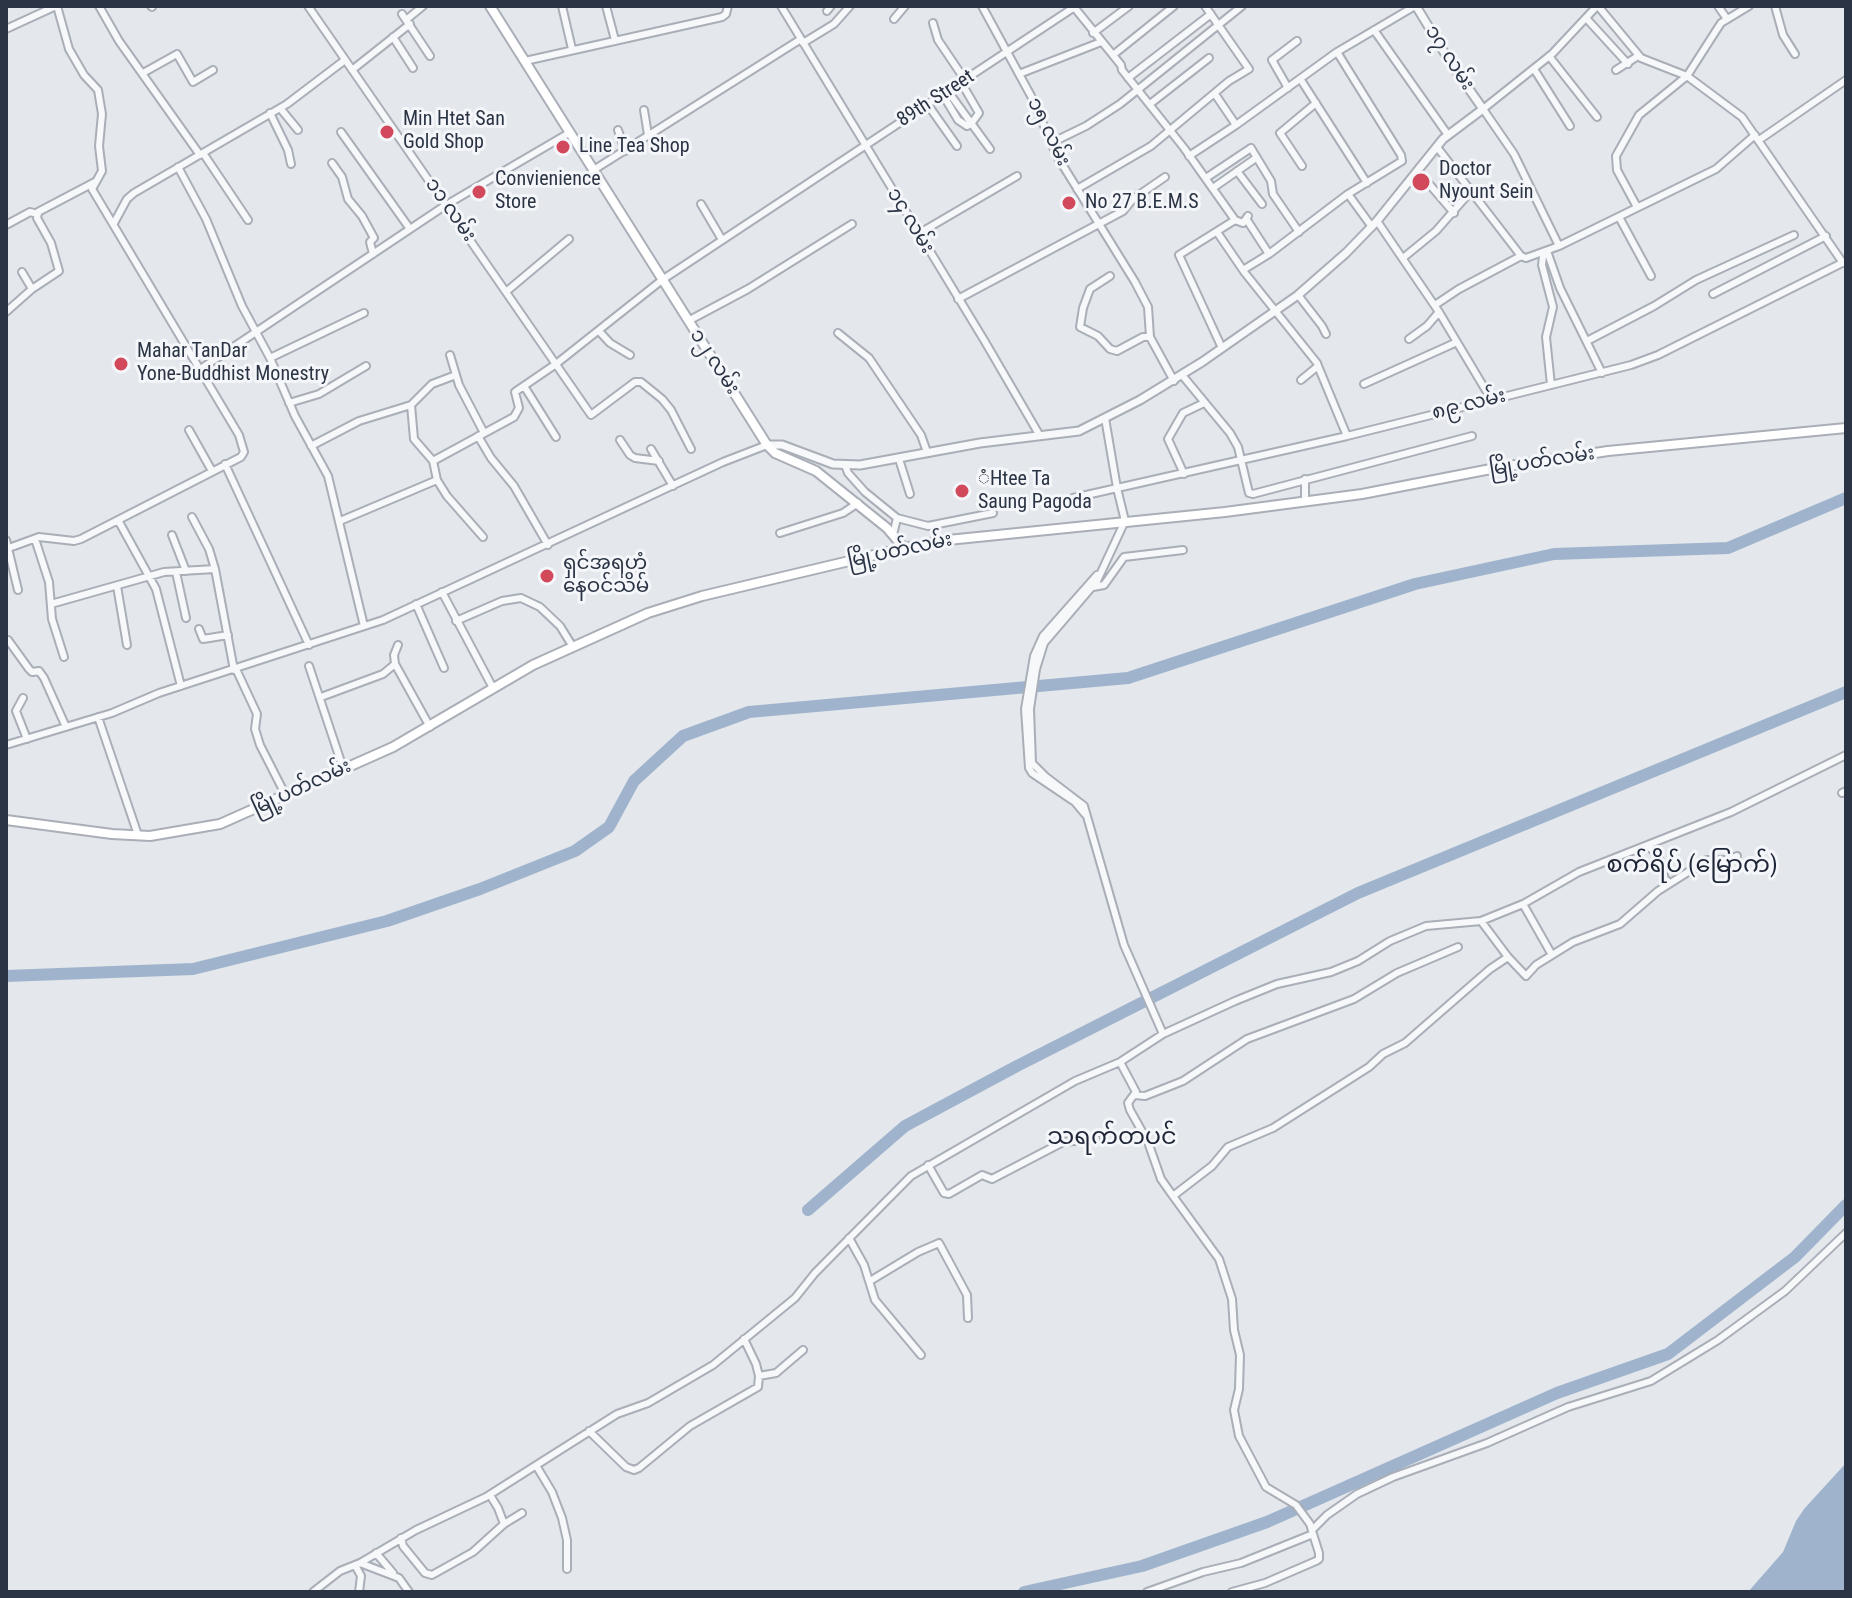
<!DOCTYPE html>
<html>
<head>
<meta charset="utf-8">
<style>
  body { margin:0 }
  #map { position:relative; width:1852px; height:1598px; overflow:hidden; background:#e4e7ec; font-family:"Roboto Condensed",sans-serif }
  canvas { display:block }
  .frame { position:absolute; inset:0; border:8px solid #2b3445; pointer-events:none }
</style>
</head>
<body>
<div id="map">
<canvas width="1852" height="1598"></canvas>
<div class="frame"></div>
</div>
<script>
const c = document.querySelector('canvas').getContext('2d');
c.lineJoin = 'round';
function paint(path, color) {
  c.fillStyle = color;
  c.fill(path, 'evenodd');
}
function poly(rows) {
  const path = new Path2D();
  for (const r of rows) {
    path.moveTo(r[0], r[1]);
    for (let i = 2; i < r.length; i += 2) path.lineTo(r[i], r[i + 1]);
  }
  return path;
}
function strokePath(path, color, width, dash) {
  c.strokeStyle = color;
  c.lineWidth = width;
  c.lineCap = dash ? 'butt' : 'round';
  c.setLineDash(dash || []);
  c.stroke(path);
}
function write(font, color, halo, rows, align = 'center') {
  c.font = font + ' "Roboto Condensed","Noto Sans Myanmar",sans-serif';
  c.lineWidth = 6;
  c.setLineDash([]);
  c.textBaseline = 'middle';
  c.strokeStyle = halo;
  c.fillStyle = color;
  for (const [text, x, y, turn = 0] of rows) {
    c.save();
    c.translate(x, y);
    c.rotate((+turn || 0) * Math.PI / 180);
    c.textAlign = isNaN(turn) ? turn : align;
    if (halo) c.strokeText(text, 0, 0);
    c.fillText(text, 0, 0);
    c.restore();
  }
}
const water = poly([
  [1846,1463,1846,1592,1748,1592,1783,1552,1796,1521,1804,1509]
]);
const river = poly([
  [6,976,193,969,387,921,480,889,575,851,609,827,634,781,683,736,749,712,1128,678,1415,584,1554,554,1728,548,1846,498],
  [808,1210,905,1126,1017,1066,1358,893,1846,692],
  [1024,1592,1142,1566,1267,1522,1557,1393,1668,1354,1795,1257,1846,1205]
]);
const minor = poly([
  [99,6,119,41,200,155],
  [151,6,152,7],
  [308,6,591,415,635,382,641,382,662,399,671,410,691,449],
  [562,6,572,49],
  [606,6,615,40],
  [781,6,984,340,1040,436],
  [982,6,1031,96,1057,156,1135,282,1148,307,1150,337,1174,381],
  [1598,6,1641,58,1687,76,1742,117,1843,263],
  [1718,6,1727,19],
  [1775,6,1783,35,1795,54],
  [1074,7,1121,65,1122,70,1184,148,1235,220],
  [827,11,831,6],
  [402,14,430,56],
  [1586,18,1628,64],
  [894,19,905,6],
  [406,20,423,6],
  [933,23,938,40,965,80],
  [6,29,56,6],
  [1374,30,1448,135],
  [1093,33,1129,6],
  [393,37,413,68],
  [803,43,834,24,850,6],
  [1113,55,1174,6],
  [1549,56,1597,117],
  [525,61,722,17,726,14,728,6],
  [1534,69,1570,126],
  [352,70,410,24],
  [1616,70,1638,56],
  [143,73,177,54,193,82,213,70],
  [1019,74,1101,42],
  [1128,78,1211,14],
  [1301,80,1367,183],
  [961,82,979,113,971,124],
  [1288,88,1272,60,1297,41],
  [947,90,990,149],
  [943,95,958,120,967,126,971,124],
  [1150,104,1209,58],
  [928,105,957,146],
  [280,108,298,130],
  [644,110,648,135],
  [270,113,288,150,291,164],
  [1236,125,1337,52,1415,6],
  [618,130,625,151],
  [341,132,410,229],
  [1759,140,1846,80],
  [1051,143,1086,126,1120,104,1242,6],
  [1437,147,1521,256,1526,258,1559,246,1514,154,1483,109,1552,54,1597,6],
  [203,153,248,220],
  [1189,156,1236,125,1215,94],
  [332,163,342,177,348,199,362,216,374,238,370,242,373,254],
  [1302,166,1280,133,1316,103],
  [178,167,206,219,242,306,270,358,295,416,328,476,364,626],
  [592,171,801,39],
  [1237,171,1262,204],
  [1418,171,1454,213],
  [1206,178,1251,148,1271,181,1273,194,1299,232],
  [1213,188,1256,158],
  [1077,189,1151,146,1229,81,1249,69,1205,6],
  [1348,194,1372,227],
  [701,204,721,238],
  [1637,207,1617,170,1616,156,1639,115,1687,76,1721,23,1749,6],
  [1619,217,1651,276],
  [1247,220,1269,254],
  [1377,221,1439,312,1491,399],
  [114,223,127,199,134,193,287,104,345,60],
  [6,225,30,212,38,214],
  [1217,232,1245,273,1317,363,1318,366,1301,380],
  [918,234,1017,176],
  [1559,246,1716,169,1755,135],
  [1547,251,1560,288,1602,373],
  [1548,254,1543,256,1542,265,1553,307,1546,337,1551,385],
  [1403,258,1436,231,1471,191],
  [1243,270,1269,254,1348,194,1402,161,1401,155,1337,52],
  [22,272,32,289],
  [1110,276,1090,289,1083,308,1080,327,1098,336,1110,349,1117,351,1143,337,1150,337],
  [507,291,569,239],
  [1713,294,1826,236],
  [1298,295,1322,326,1326,334],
  [958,299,1123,211,1133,199,1165,177],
  [1435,305,1459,289,1521,256],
  [6,312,32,289,59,271,51,243,37,218,38,212,95,182],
  [688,321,748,289,852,224],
  [599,331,610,343,630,355],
  [838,333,869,358,921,435,927,452],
  [1409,339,1427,326,1439,312],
  [1587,341,1654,306,1696,280,1794,235],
  [1222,348,1179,255,1235,220,1243,223,1248,216],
  [450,355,459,385,484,433],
  [270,358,364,313],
  [1318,366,1347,436],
  [199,370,446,205,569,133],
  [456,375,432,384,411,405,414,439,433,461,437,480,447,496,483,537],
  [1182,375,1230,433,1238,447,1249,493,1253,494,1472,436],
  [1364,384,1457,342],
  [524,386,556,437],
  [289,403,319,394,366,366],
  [1105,418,1117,488,1125,521,1097,581,1044,643,1036,669,1030,709,1032,763,1046,777,1084,806,1124,945,1163,1034],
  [189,430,212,471],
  [478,436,491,458,514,486,548,545],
  [620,440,630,455,635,458,659,461],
  [311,446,359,421,411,405],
  [651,449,673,486],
  [899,459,910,494],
  [433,461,514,417,519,408,515,392,556,364,662,280,1076,6],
  [225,464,309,645],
  [845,465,848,473,865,492,897,518,893,535],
  [1184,474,1168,439,1183,413,1204,403],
  [1305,479,1305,502],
  [1073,498,1347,436,1631,365,1658,355,1846,261],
  [192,517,209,549,215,569,234,670],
  [897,518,928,526,993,513],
  [118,520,156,589,181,686],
  [340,521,437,480],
  [780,533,843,513,858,503],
  [172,535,186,571],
  [35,539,49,582,52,619,64,657],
  [6,540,18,590],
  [6,549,39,537,74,541,81,539,241,457,244,452,239,435,92,189,102,171,99,146,102,114,98,90,84,75,69,49,57,6],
  [176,572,186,618],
  [117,586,127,645],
  [1093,587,1104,585,1124,557,1183,550],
  [442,592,493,688],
  [51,604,164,572,215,569],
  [416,604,444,668],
  [456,621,502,601,521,598,540,607,560,626,573,647],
  [199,629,203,639,228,635],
  [8,640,29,669,32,672,39,671,44,678,66,727],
  [395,664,430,727],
  [309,666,343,768],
  [236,669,257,714,255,729,260,745,286,796],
  [321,697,383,674,395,664,394,655,398,645],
  [23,698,16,711,27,739],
  [98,717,138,835],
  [6,745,112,713,159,693,383,620,723,462,767,445],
  [1842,793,1846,791],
  [1085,814,1075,802,1032,773,1029,768,1025,709,1034,656,1043,636,1097,575],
  [1648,846,1658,855,1665,879,1670,883],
  [1523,904,1552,955],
  [1481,921,1508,957,1526,976,1536,965,1573,942,1620,924,1658,891,1707,860,1728,860,1737,856],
  [1120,1062,1136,1092,1128,1103,1130,1110,1148,1142,1161,1179,1173,1196,1212,1166,1228,1147,1273,1128,1369,1067,1383,1054,1405,1043,1490,969,1508,957],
  [1135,1095,1145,1096,1183,1081,1247,1039,1354,999,1397,973,1458,947],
  [928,1165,944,1193,949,1194,982,1175,992,1179,1063,1142,1096,1139],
  [849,1238,864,1265,875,1300,921,1355],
  [870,1281,918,1252,939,1243,967,1295,968,1318],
  [759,1376,776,1373,803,1350],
  [589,1431,626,1467,634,1470,639,1468,690,1426,758,1387,759,1376,756,1364,744,1339],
  [537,1467,552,1492,562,1518,567,1540,567,1569],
  [490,1495,498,1508,504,1524],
  [1312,1530,1327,1515,1357,1494,1393,1477,1487,1443,1568,1407,1651,1381,1718,1340,1785,1291,1846,1233],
  [401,1538,403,1546,425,1573,432,1575,473,1552,504,1524,522,1513],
  [376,1553,393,1573],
  [360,1563,399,1578,409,1592],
  [355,1565,361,1576,359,1592],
  [313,1592,340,1571,360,1563,416,1530,486,1497,617,1414,648,1403,713,1365,795,1298,815,1273,911,1176,1075,1081,1120,1062,1163,1034,1235,1001,1277,984,1331,972,1358,961,1390,941,1426,926,1481,921,1523,904,1579,872,1731,812,1846,755],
  [1147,1592,1203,1572,1241,1563,1313,1534,1310,1524,1296,1505,1266,1487,1239,1436,1234,1410,1239,1389,1240,1355,1234,1330,1232,1299,1219,1259,1173,1196],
  [1232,1592,1265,1583,1316,1561,1319,1559,1319,1553,1313,1534]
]);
const tertiary = poly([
  [767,445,782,445,833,464,860,465,980,443,1079,431,1140,400,1202,362,1298,295,1346,253,1377,221,1443,139,1483,109,1450,62,1416,6]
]);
const secondary = poly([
  [490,6,767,445,775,453,816,471,887,528,904,548],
  [6,820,112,834,150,836,220,824,393,747,533,665,648,613,702,596,904,548,948,540,1225,512,1362,494,1496,468,1608,451,1846,428]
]);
const markers = [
  [387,132,8,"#d1495b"],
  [563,147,8,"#d1495b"],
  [1421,182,10,"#d1495b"],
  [479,192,8,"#d1495b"],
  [1069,203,8,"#d1495b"],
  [121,364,8,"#d1495b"],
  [962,491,8,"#d1495b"],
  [547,576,8,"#d1495b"]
];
const streetNames = [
  ["၁၇ လမ်း",1449,58,57],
  ["89th Street",936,99,-33],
  ["၁၅ လမ်း",1048,132,64],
  ["၁၁ လမ်း",450,210,55],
  ["၁၄ လမ်း",910,221,59],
  ["၁၂ လမ်း",714,362,57],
  ["၈၉ လမ်း",1469,405,-14],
  ["မြို့ပတ်လမ်း",1542,462,-9],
  ["မြို့ပတ်လမ်း",900,551,-12],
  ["မြို့ပတ်လမ်း",302,788,-25]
];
const poiNames = [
  ["Min Htet San",403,120],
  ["Gold Shop",403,143],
  ["Line Tea Shop",579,147],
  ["Doctor",1439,170],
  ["Nyount Sein",1439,193],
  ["Convienience",495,180],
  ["Store",495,203],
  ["No 27 B.E.M.S",1085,203],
  ["Mahar TanDar",137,352],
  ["Yone-Buddhist Monestry",137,375],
  ["ံHtee Ta",978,480],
  ["Saung Pagoda",978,503],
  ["ရှင်အရဟံ",563,564],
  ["နေဝင်သိမ်",563,587]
];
const quarterNames = [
  ["စက်ရိပ် (မြောက်)",1692,866],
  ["သရက်တပင်",1112,1138]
];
paint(water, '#9fb4cc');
strokePath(river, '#9fb4cc', 12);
strokePath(minor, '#a9aeb7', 10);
strokePath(tertiary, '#a9aeb7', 11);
strokePath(secondary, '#a9aeb7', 12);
strokePath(minor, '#f7f8fa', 6);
strokePath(tertiary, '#f7f8fa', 7);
strokePath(secondary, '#fff', 8);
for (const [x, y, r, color] of markers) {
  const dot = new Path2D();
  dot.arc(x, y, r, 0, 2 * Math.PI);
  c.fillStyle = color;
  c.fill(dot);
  strokePath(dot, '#f4f6f9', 3);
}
write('20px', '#2b3445', '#f4f6f9', streetNames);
write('20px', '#2b3445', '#f4f6f9', poiNames, 'left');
write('24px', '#1d2536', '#f4f6f9', quarterNames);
</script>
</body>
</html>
